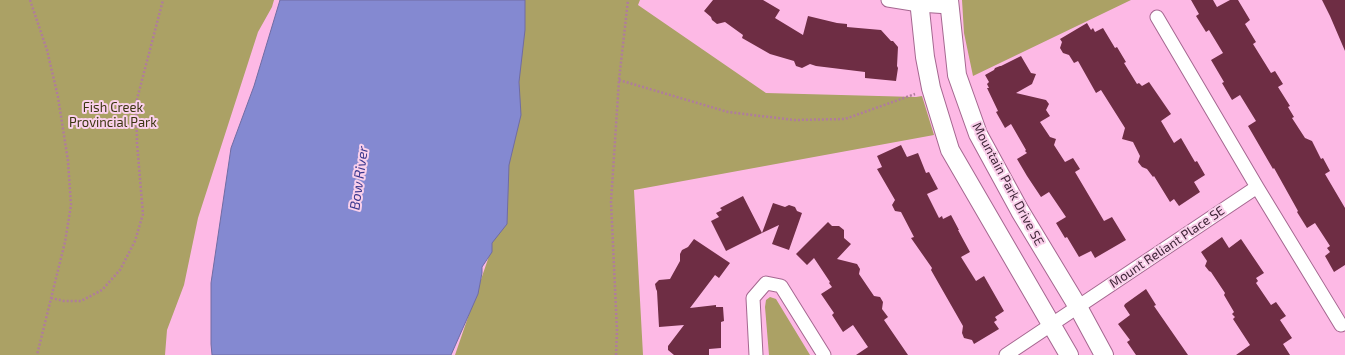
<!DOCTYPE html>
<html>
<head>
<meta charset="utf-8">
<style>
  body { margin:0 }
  canvas { display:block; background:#fdb9e5 }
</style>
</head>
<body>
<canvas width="1345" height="355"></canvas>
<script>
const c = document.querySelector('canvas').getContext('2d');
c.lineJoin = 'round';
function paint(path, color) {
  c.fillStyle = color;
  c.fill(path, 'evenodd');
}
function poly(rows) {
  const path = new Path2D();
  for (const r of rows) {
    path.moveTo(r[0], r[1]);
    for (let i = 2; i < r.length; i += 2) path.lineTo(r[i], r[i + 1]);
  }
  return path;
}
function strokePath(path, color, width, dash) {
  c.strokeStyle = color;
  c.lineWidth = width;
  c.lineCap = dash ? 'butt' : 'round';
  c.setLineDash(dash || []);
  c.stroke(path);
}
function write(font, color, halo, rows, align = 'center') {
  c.font = font + ' "Exo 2",sans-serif';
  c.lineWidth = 4;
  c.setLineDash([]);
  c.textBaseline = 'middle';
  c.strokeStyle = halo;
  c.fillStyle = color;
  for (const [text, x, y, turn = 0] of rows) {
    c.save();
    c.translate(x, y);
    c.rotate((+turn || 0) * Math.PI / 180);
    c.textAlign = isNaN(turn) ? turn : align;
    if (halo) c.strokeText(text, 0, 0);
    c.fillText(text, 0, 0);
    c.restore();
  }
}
const green = poly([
  [0,0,274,0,272,7,258,32,198,218,184,285,167,330,165,355,0,355],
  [523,0,640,0,638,5,766,93,916,97,922,96,934,135,634,190,643,355,455,355,488,259,503,190],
  [962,0,1131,0,973,76,964,33],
  [770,297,776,299,810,355,769,355,765,307,766,300]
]);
const water = poly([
  [280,0,525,0,525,30,519,82,521,115,509,165,507,224,492,243,492,252,482,267,482,273,478,294,451,355,212,355,211,344,211,283,231,148,254,86,280,0]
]);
const building = poly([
  [713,0,763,0,780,10,775,18,803,35,808,16,837,23,847,24,847,27,881,30,891,41,893,41,898,47,897,66,898,68,896,81,865,78,865,72,816,66,810,64,802,68,796,66,794,61,770,54,742,38,743,35,725,22,717,24,712,20,711,17,704,11],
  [1191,0,1213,0,1217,7,1230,0,1238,0,1250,20,1245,24,1256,42,1253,44,1271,73,1275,71,1283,84,1278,87,1290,106,1288,107,1294,117,1292,118,1305,138,1312,141,1321,159,1323,158,1330,171,1325,174,1345,208,1345,265,1334,272,1325,256,1330,252,1327,248,1330,246,1315,223,1307,228,1297,212,1298,211,1274,168,1273,169,1248,126,1256,121,1240,95,1232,100,1222,83,1224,82,1211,60,1223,53,1209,30,1206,32,1196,16,1199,14],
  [1322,0,1345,0,1345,51,1330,16],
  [1087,23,1091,30,1093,28,1095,32,1103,28,1115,48,1117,47,1126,62,1124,63,1137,84,1139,83,1142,86,1149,82,1171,114,1161,121,1174,143,1181,138,1195,162,1197,161,1205,175,1194,182,1200,192,1179,206,1174,199,1170,202,1154,176,1153,177,1147,169,1142,167,1138,162,1140,156,1133,142,1122,139,1125,128,1101,90,1096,93,1078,61,1074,63,1069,55,1063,53,1060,48,1062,42,1060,39],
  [1021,56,1031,73,1036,74,1032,84,1016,93,1046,100,1049,104,1046,110,1050,116,1040,122,1050,137,1056,139,1054,145,1065,162,1073,158,1080,169,1075,172,1104,221,1112,217,1126,240,1095,258,1091,251,1079,257,1067,237,1065,238,1056,223,1066,217,1049,192,1041,197,1027,176,1017,159,1027,153,1025,151,1026,150,1011,124,1005,128,996,112,998,111,987,88,989,88,987,84,989,82,985,75,994,70,995,68,1000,66,1001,66],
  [901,145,907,157,918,153,926,173,929,172,938,189,927,194,939,218,942,216,943,219,951,215,959,230,958,230,970,252,961,257,976,281,984,276,1004,311,995,317,997,320,994,322,999,329,974,344,972,340,964,338,962,333,963,326,931,270,932,268,911,238,914,237,901,212,895,211,892,205,895,200,877,169,882,167,877,156],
  [743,196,762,233,726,251,711,221,719,217,716,213,722,210,720,208],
  [773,203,785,207,789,205,795,207,797,211,802,213,789,250,772,244,779,225,762,233],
  [828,222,832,226,839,226,844,230,844,238,851,244,837,259,857,264,860,269,859,274,874,296,880,297,883,302,882,309,888,317,884,320,908,355,856,355,868,347,853,325,843,332,832,315,834,313,821,294,832,287,829,283,830,282,814,258,807,265,796,254],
  [1222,237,1229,248,1241,239,1264,273,1256,278,1258,281,1256,283,1271,305,1276,302,1286,316,1280,320,1292,338,1283,344,1290,355,1236,355,1250,345,1233,319,1235,317,1232,314,1234,312,1224,295,1225,293,1211,272,1209,271,1205,266,1207,261,1201,252],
  [694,239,730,263,719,278,715,275,690,308,716,305,716,307,723,307,724,321,721,322,721,348,709,349,709,355,674,355,668,350,668,346,684,325,659,327,657,291,656,289,655,284,659,280,670,279,680,261,680,254,682,250,688,247],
  [1146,289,1156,305,1154,306,1188,355,1136,355,1127,342,1130,340,1118,324,1130,315,1124,306,1125,304]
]);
const path = poly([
  [30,0,47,50,58,97,68,161,71,205,65,242,37,355],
  [619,80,728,112,794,120,845,119,915,94],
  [51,298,64,301,81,301,102,290,120,270,135,241,143,214,137,143,136,103,163,0],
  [616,355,617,331,611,202,619,80,628,0]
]);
const street = poly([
  [888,0,919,5,949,7],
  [1157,17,1257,187,1341,325],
  [756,355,753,298,766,283,781,286,824,355],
  [1006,355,1257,187]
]);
const secondary = poly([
  [919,0,925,57,931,88,950,150,1069,355],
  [949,0,957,75,978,134,1020,211,1078,307,1104,355]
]);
const parkNames = [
  ["Fish Creek",113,108],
  ["Provincial Park",113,123]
];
const streetNames = [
  ["Mountain Park Drive SE",1008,184,62],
  ["Mount Reliant Place SE",1167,247,-34]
];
const waterNames = [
  ["Bow River",359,178,-82]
];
paint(green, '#aba165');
paint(water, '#8489d1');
strokePath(water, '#706ca3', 1);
paint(building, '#6e2d44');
strokePath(street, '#a56790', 15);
strokePath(secondary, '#a56790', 20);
strokePath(path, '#af7c9d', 2.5, [2, 2]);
strokePath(street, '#fff', 13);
strokePath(secondary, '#fff', 18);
write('13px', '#3b3510', '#fad0eb', parkNames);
write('13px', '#412739', '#fad0eb', streetNames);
write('italic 14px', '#3b388d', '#fad0eb', waterNames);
</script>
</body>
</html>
